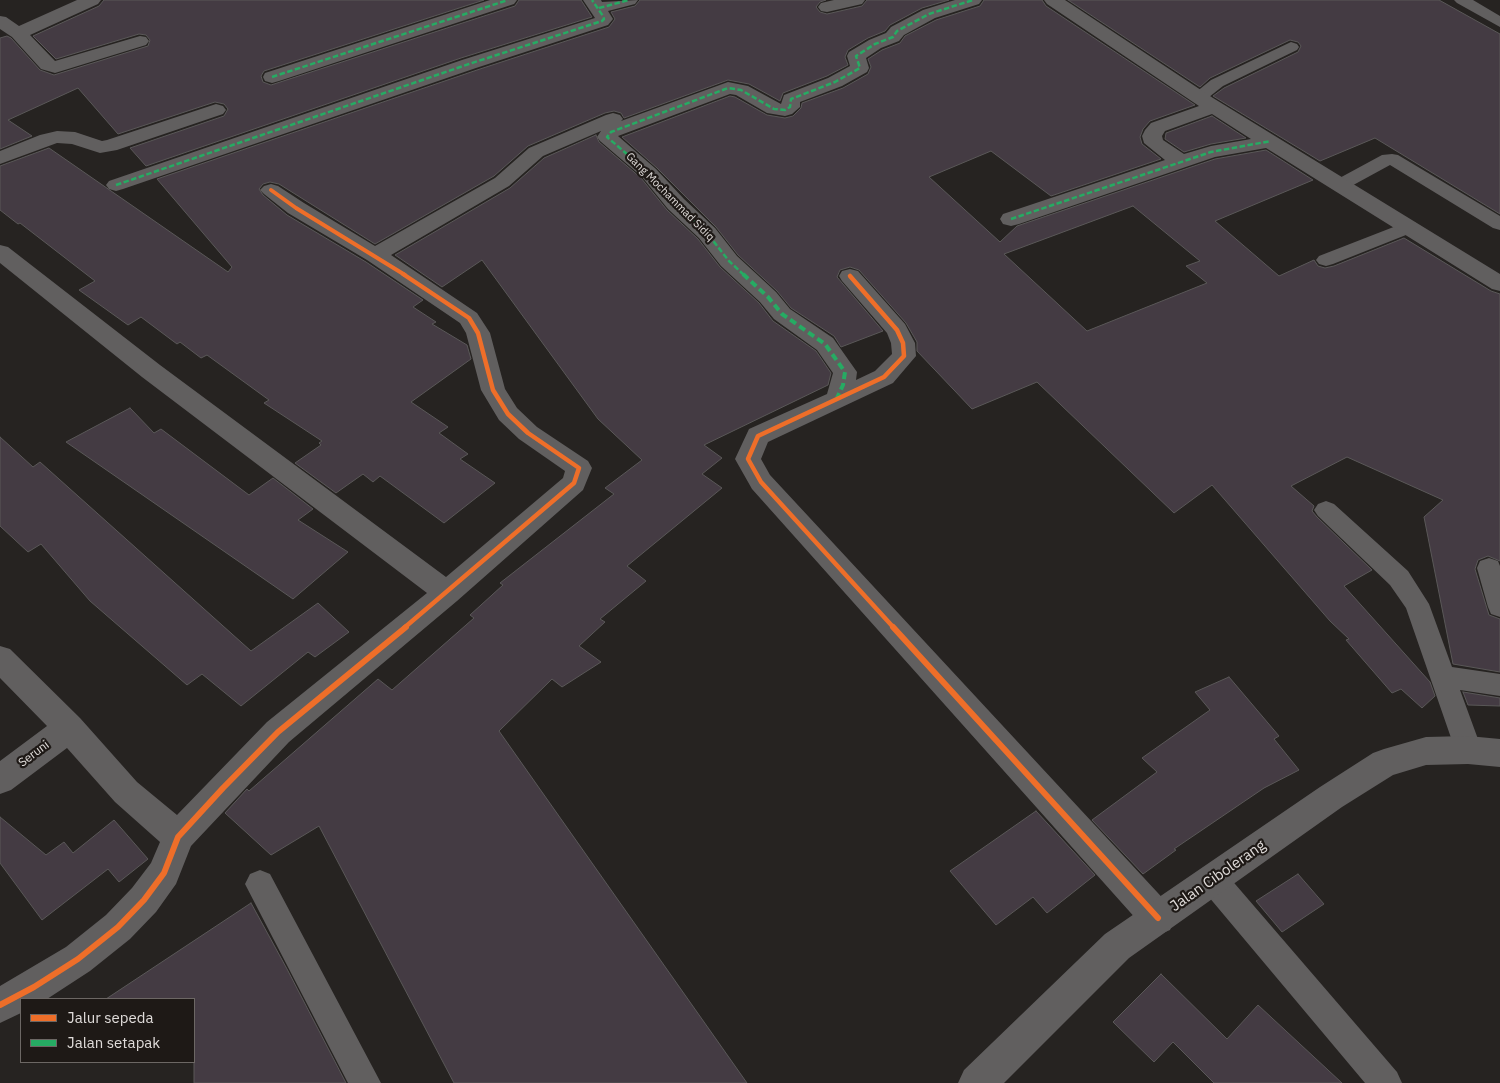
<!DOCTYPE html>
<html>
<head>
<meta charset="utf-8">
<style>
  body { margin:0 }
  #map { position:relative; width:1500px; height:1083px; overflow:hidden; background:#262321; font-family:"IBM Plex Sans",sans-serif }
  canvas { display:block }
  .legend { position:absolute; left:20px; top:998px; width:175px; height:65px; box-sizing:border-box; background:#1e1916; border:1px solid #6c6764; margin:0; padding:6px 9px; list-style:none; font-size:15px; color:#e0dcda }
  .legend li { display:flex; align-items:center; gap:10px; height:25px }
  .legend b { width:25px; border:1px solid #6c6764 }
</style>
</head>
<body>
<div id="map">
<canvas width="1500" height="1083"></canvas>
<ul class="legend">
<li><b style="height:6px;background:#ee6e29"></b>Jalur sepeda</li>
<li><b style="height:6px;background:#26ab63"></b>Jalan setapak</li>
</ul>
</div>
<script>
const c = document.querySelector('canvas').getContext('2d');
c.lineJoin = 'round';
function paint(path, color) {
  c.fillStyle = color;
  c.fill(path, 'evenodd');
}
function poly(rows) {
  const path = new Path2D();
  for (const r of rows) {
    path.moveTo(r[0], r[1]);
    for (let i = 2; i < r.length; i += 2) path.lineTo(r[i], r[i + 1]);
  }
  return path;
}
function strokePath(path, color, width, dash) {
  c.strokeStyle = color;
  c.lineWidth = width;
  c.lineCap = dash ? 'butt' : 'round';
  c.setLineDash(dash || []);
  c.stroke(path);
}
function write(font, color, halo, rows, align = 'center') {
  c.font = font + ' "IBM Plex Sans",sans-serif';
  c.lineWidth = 4.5;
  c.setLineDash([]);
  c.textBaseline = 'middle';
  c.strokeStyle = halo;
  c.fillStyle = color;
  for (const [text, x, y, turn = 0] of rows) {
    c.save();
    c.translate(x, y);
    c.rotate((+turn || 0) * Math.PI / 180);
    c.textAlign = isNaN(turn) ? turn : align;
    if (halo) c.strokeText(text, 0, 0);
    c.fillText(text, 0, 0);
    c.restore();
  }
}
const building = poly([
  [104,0,484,0,264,71,261,76,263,82,271,85,515,6,519,0,581,0,592,17,461,58,146,166,130,148,224,116,228,109,224,104,215,102,118,134,78,88,8,120,32,136,0,149,0,38,7,36,11,38,40,70,54,75,148,46,150,40,146,35,139,34,56,59,33,36,99,6,104,0],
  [640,0,826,0,820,2,816,7,820,12,827,14,862,6,867,0,949,0,922,8,890,25,885,31,868,38,848,50,845,57,848,65,827,76,783,93,780,101,749,84,728,80,624,118,621,113,614,111,605,113,528,146,494,176,375,244,279,184,270,182,263,184,259,189,263,195,287,215,366,262,423,300,413,307,436,322,432,324,467,345,471,359,411,402,448,427,439,433,468,454,460,459,495,483,444,523,380,476,373,482,363,474,336,493,295,463,321,445,319,443,322,441,264,403,269,400,207,355,201,358,180,342,177,344,141,317,128,325,79,290,95,281,20,223,18,224,0,210,0,166,49,148,228,272,232,267,157,179,477,70,609,27,615,19,611,12,635,6,640,0],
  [984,0,1042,0,1046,6,1195,105,1150,121,1143,129,1140,137,1142,144,1161,159,1051,196,991,151,929,177,1000,242,1017,226,1215,159,1266,150,1313,180,1215,221,1279,276,1314,260,1318,266,1325,268,1334,266,1404,238,1491,291,1500,294,1500,561,1488,556,1478,560,1475,569,1489,615,1500,619,1500,672,1453,664,1424,517,1443,500,1347,457,1291,486,1314,506,1312,511,1317,517,1372,570,1344,586,1430,682,1435,696,1422,708,1401,689,1392,693,1346,640,1349,639,1330,621,1212,485,1174,513,1037,382,972,409,917,351,917,342,906,323,859,270,850,267,840,270,837,277,883,331,841,347,834,336,791,308,777,291,738,255,716,227,657,168,622,137,730,96,735,97,767,115,785,118,793,116,801,108,802,103,843,88,868,74,871,67,868,59,882,50,900,43,905,36,936,20,980,6,984,0],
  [1133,206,1200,261,1186,266,1207,283,1087,331,1004,254,1133,206],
  [1068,0,1439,0,1500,34,1500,214,1375,138,1320,161,1213,96,1224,88,1298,52,1301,46,1298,42,1290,40,1210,78,1200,87,1068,0],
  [1212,116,1246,138,1211,144,1184,152,1165,139,1166,133,1212,116],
  [596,135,599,142,641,178,667,210,698,239,720,267,759,303,773,321,816,351,831,373,828,385,704,445,722,458,702,474,722,488,627,566,646,581,600,619,605,622,579,646,601,662,562,687,552,679,499,731,747,1083,454,1083,319,826,271,855,225,813,247,789,249,791,378,679,392,690,474,618,470,615,503,585,500,583,614,494,605,488,642,460,598,419,482,260,442,287,395,255,510,188,544,158,596,135],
  [130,408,154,433,161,429,249,495,273,478,313,509,298,520,348,552,293,599,66,442,130,408],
  [0,437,33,467,40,462,251,651,318,603,349,632,315,657,308,652,241,706,202,674,187,685,90,601,41,544,28,552,0,526,0,437],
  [1229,677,1279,736,1274,739,1299,770,1264,788,1174,849,1176,850,1143,874,1092,820,1157,772,1142,758,1210,710,1195,692,1229,677],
  [1463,692,1500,698,1500,706,1468,705,1463,692],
  [1036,811,1095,875,1047,913,1033,897,996,925,950,871,1036,811],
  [0,817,46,855,64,842,73,853,114,820,148,859,119,882,108,869,42,920,0,863,0,817],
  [1298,874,1324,904,1282,932,1256,901,1298,874],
  [251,903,287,969,346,1083,194,1083,194,999,106,999,251,903],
  [1161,974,1227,1039,1258,1005,1342,1083,1214,1083,1173,1042,1154,1062,1113,1022,1161,974]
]);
const service = poly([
  [1454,0,1473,0,1500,16,1500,27,1457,3,1454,0],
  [1291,42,1297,44,1299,47,1297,50,1223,86,1204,101,1198,102,1192,101,1190,97,1211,80,1291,42],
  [1392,154,1398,155,1500,216,1500,230,1493,228,1390,165,1346,189,1340,190,1334,189,1331,185,1334,181,1382,155,1392,154],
  [1409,221,1416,223,1418,227,1416,231,1333,264,1326,266,1319,264,1316,260,1319,256,1409,221],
  [1326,501,1334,504,1408,571,1429,604,1452,667,1500,674,1500,696,1460,690,1482,750,1478,758,1468,762,1458,758,1406,608,1390,585,1318,516,1314,510,1318,504,1326,501],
  [1489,558,1498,561,1500,566,1500,617,1491,614,1488,607,1477,568,1480,561,1489,558],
  [1213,866,1223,870,1397,1072,1402,1083,1365,1083,1203,890,1198,880,1203,870,1213,866],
  [260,870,270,874,381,1083,348,1083,245,884,250,874,260,870]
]);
const minor = poly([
  [77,0,101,0,98,4,30,35,55,61,140,36,146,37,149,41,146,45,55,73,41,69,12,37,0,29,0,16,6,17,19,26,77,0],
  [490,0,517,0,514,4,279,81,272,83,265,81,263,77,265,73,490,0],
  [583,0,601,0,602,2,638,0,635,4,608,11,613,19,608,25,476,68,123,189,116,191,109,189,106,185,109,181,462,60,595,18,583,0],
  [834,0,865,0,862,4,827,12,821,11,818,7,821,3,834,0],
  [955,0,982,0,979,4,935,18,904,35,899,41,881,48,866,58,869,68,867,72,842,86,800,102,800,107,792,114,785,116,767,113,736,95,730,94,618,136,656,169,684,199,715,228,737,256,776,292,790,309,833,338,857,372,856,380,875,371,892,354,891,343,887,333,842,281,839,276,842,271,850,269,858,271,905,324,915,343,916,356,893,383,768,442,761,459,770,475,1170,906,1175,918,1170,930,1158,935,1146,930,752,489,735,459,749,429,827,394,833,373,817,350,774,319,760,302,721,266,699,238,668,209,642,177,600,141,597,137,601,131,543,156,509,186,391,255,477,313,490,333,505,389,517,408,537,427,588,461,592,468,583,490,457,601,289,742,191,846,176,884,156,912,130,939,90,971,47,999,21,999,21,1013,0,1023,0,986,66,947,106,915,132,888,151,863,160,842,115,802,67,748,11,790,0,794,0,761,47,726,0,678,0,646,10,649,80,718,137,782,177,815,267,722,427,593,142,377,0,263,0,245,8,247,160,365,446,577,563,478,565,471,519,439,499,420,481,390,466,333,460,323,367,260,288,213,264,194,260,190,264,186,271,184,278,186,304,203,375,246,495,178,529,148,606,115,613,113,620,115,623,119,621,121,728,82,748,86,781,104,784,95,828,78,850,66,847,56,849,52,869,40,886,33,891,27,923,10,955,0],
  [1044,0,1065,0,1213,98,1500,274,1500,291,1492,289,1266,148,1215,157,1019,224,1011,226,1003,224,1000,219,1003,214,1165,160,1144,143,1142,136,1145,130,1151,123,1199,106,1047,4,1044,0],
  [1212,114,1251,139,1211,146,1184,154,1163,140,1162,136,1165,131,1212,114],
  [216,104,223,106,226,110,223,114,117,150,100,153,72,144,57,143,0,164,0,151,40,135,57,131,75,132,102,141,107,140,216,104]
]);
const tertiary = poly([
  [1468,736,1500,739,1500,767,1468,764,1426,765,1393,775,1342,807,1129,958,1004,1083,958,1083,964,1070,1105,934,1320,787,1373,753,1384,749,1426,737,1468,736]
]);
const quietFar1 = poly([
  [599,8,629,0],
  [272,77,508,0],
  [116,185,469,64,602,21,604,19,603,16,592,0],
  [1011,219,1211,152,1271,141],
  [744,275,729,261,707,233,676,204,649,173,607,137,611,132,728,88,741,90,774,109,785,110,790,107,791,99,835,82,860,68,856,56,875,44,893,37,897,31,929,14,973,0]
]);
const quiet = poly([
  [743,274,768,297,782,314,825,344,845,372,843,385,837,398]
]);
const cyclewayFar2 = poly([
  [271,190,296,208,405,275]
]);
const cyclewayFar1 = poly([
  [403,274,469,318,478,333,493,390,508,414,528,433,579,468,574,483,404,628],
  [850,276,897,330,903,343,904,356,884,377,758,436,748,459,761,482,894,628]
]);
const cycleway = poly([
  [893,627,1158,918],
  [0,1005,34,987,78,959,118,927,144,900,164,873,178,837,223,788,278,732,406,627]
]);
const farStreetnames = [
  ["Gang Mochammad Sidiq",670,197,45]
];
const streetNames = [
  ["Seruni",34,754,-37]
];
const nearStreetnames = [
  ["Jalan Cibolerang",1218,876,-35]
];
paint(building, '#443b43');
strokePath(building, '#5a5858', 1);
paint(service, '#615f5f');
paint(minor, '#615f5f');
paint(tertiary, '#615f5f');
strokePath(quietFar1, '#26ab63', 2.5, [5.5, 2.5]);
strokePath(quiet, '#26ab63', 4, [7, 4]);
strokePath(cyclewayFar2, '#ee6e29', 4);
strokePath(cyclewayFar1, '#ee6e29', 4.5);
strokePath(cycleway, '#ee6e29', 6);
write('11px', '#e0dcda', '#1e1916', farStreetnames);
write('12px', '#e0dcda', '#1e1916', streetNames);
write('15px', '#e0dcda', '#1e1916', nearStreetnames);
</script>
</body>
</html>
